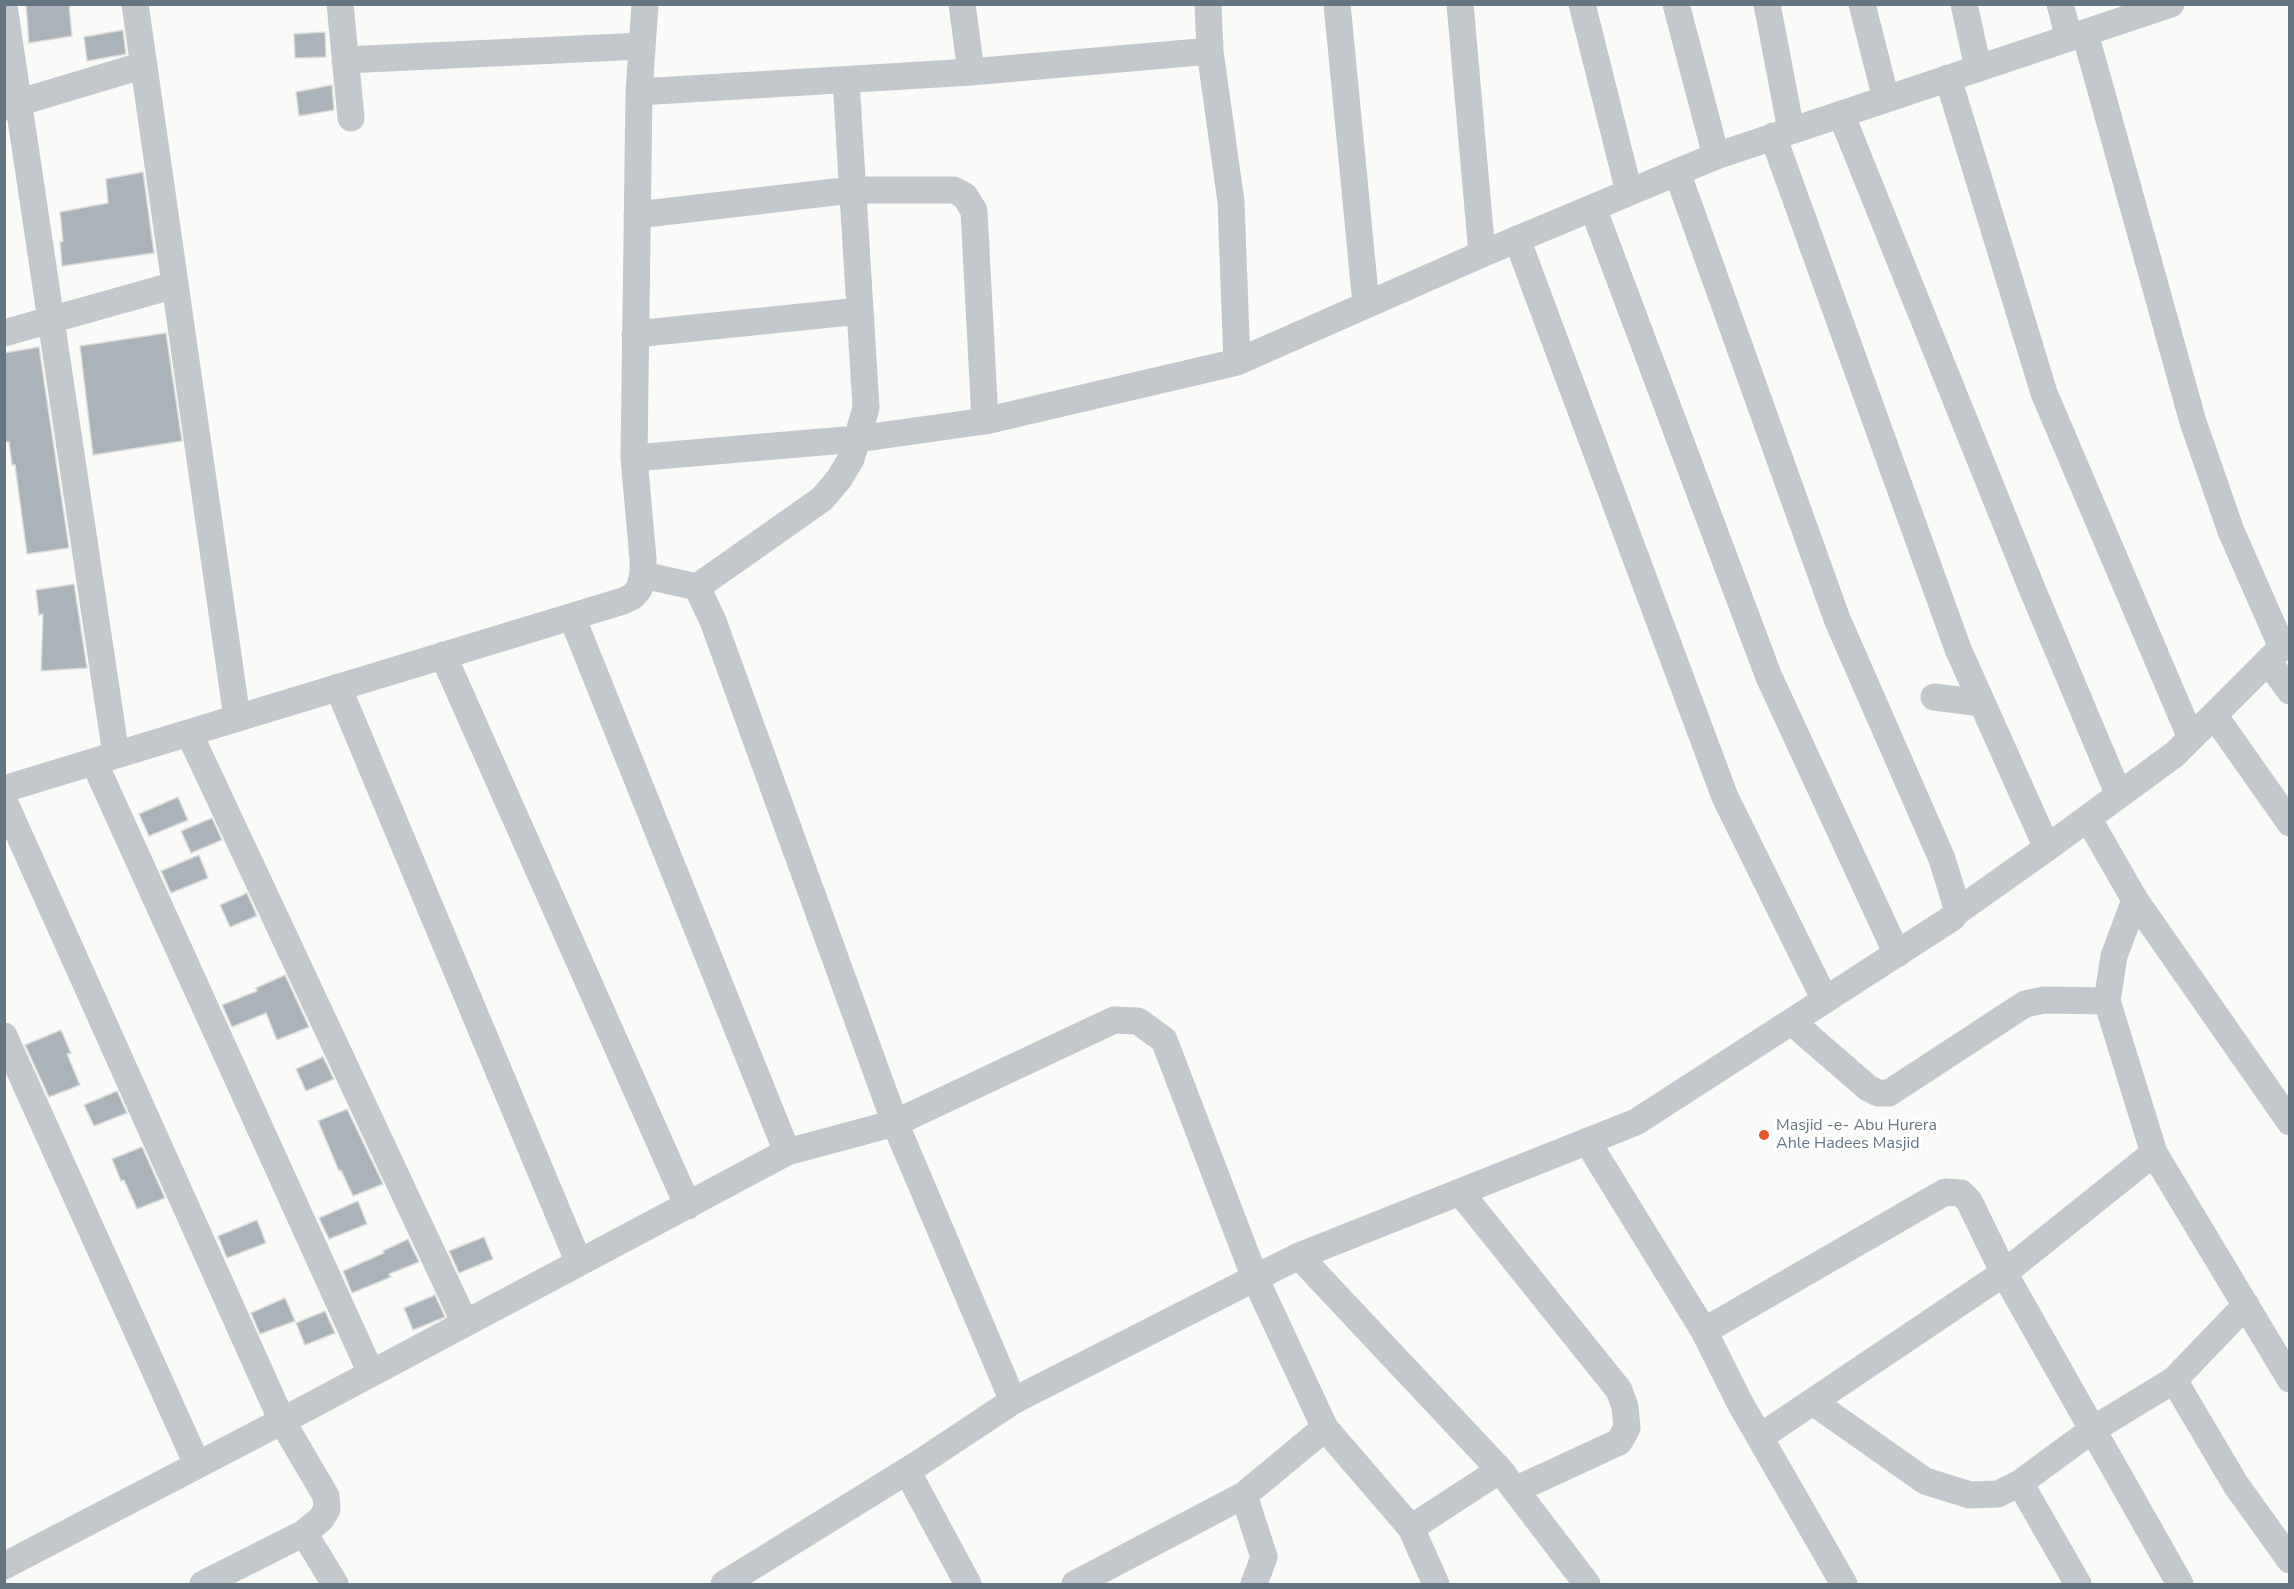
<!DOCTYPE html>
<html>
<head>
<meta charset="utf-8">
<style>
  body { margin:0 }
  #map { position:relative; width:2294px; height:1589px; overflow:hidden; background:#fafaf8; font-family:"Nunito Sans",sans-serif }
  canvas { display:block }
  .frame { position:absolute; inset:0; border:6px solid #657683; pointer-events:none }
</style>
</head>
<body>
<div id="map">
<canvas width="2294" height="1589"></canvas>
<div class="frame"></div>
</div>
<script>
const c = document.querySelector('canvas').getContext('2d');
c.lineJoin = 'round';
function paint(path, color) {
  c.fillStyle = color;
  c.fill(path, 'evenodd');
}
function poly(rows) {
  const path = new Path2D();
  for (const r of rows) {
    path.moveTo(r[0], r[1]);
    for (let i = 2; i < r.length; i += 2) path.lineTo(r[i], r[i + 1]);
  }
  return path;
}
function strokePath(path, color, width, dash) {
  c.strokeStyle = color;
  c.lineWidth = width;
  c.lineCap = dash ? 'butt' : 'round';
  c.setLineDash(dash || []);
  c.stroke(path);
}
function write(font, color, halo, rows, align = 'center') {
  c.font = font + ' "Nunito Sans",sans-serif';
  c.lineWidth = 6;
  c.setLineDash([]);
  c.textBaseline = 'middle';
  c.strokeStyle = halo;
  c.fillStyle = color;
  for (const [text, x, y, turn = 0] of rows) {
    c.save();
    c.translate(x, y);
    c.rotate((+turn || 0) * Math.PI / 180);
    c.textAlign = isNaN(turn) ? turn : align;
    if (halo) c.strokeText(text, 0, 0);
    c.fillText(text, 0, 0);
    c.restore();
  }
}
const building = poly([
  [26,4,69,4,72,36,29,43,26,4],
  [123,30,126,54,87,61,84,37,123,30],
  [325,32,326,57,295,58,294,34,325,32],
  [332,85,334,110,299,116,296,92,332,85],
  [143,172,154,253,62,266,60,242,63,241,60,212,108,203,106,179,143,172],
  [166,333,182,441,93,455,80,346,166,333],
  [39,347,69,548,27,554,15,465,12,465,9,442,4,442,4,353,39,347],
  [74,584,87,668,41,671,43,614,39,615,36,590,74,584],
  [178,797,188,820,149,836,139,814,178,797],
  [212,818,222,840,191,853,181,831,212,818],
  [199,855,208,878,171,893,161,871,199,855],
  [247,893,257,916,230,927,220,905,247,893],
  [285,975,309,1027,277,1040,266,1013,232,1027,222,1005,257,991,256,988,285,975],
  [61,1030,71,1053,67,1054,80,1085,49,1097,25,1045,61,1030],
  [323,1057,334,1079,306,1091,296,1069,323,1057],
  [117,1091,127,1113,94,1126,84,1105,117,1091],
  [347,1109,383,1184,353,1196,341,1170,339,1171,318,1121,347,1109],
  [142,1147,165,1198,137,1209,124,1180,121,1181,112,1159,142,1147],
  [358,1201,367,1224,329,1239,319,1218,358,1201],
  [257,1220,266,1243,227,1258,218,1236,257,1220],
  [484,1237,493,1259,459,1273,449,1251,484,1237],
  [408,1239,419,1262,389,1274,391,1277,352,1293,343,1271,384,1253,383,1251,408,1239],
  [435,1295,445,1317,413,1330,404,1308,435,1295],
  [285,1298,295,1321,260,1334,251,1313,285,1298],
  [325,1311,335,1333,305,1345,296,1323,325,1311]
]);
const minor = poly([
  [135,4,237,718],
  [340,4,351,118],
  [962,4,971,72],
  [1337,4,1366,304],
  [1460,4,1482,254],
  [1582,4,1629,192],
  [1676,4,1716,156],
  [1767,4,1791,130],
  [1862,4,1886,99],
  [1964,4,1978,68],
  [2060,4,2069,38],
  [4,6,116,755],
  [2085,33,2193,422,2231,531,2282,647],
  [1210,51,1231,202,1237,362],
  [345,60,642,46],
  [1948,78,2044,393,2191,738],
  [639,92,971,72,1210,51,1208,4],
  [4,107,144,65],
  [1841,114,2033,591,2119,795],
  [1773,136,1958,649,2047,848],
  [1677,172,1837,619,1942,859,1958,911],
  [1593,208,1769,677,1897,954],
  [637,215,852,190,954,190,965,196,974,211,985,421],
  [1517,239,1725,797,1825,1000],
  [4,333,175,285],
  [635,334,860,311],
  [634,458,857,439,985,421,1237,362,1482,254,1716,156,2171,4],
  [643,575,697,587,713,621,895,1123,1013,1401],
  [697,587,822,499,839,479,851,459,866,408,846,80],
  [572,617,787,1152,895,1123,1114,1020,1138,1021,1164,1040,1255,1278,1325,1428,1244,1495,1075,1584],
  [443,655,688,1206],
  [2268,661,2290,691],
  [338,687,579,1263],
  [1934,697,1982,703],
  [2214,715,2290,823],
  [189,733,465,1323],
  [94,762,371,1373],
  [4,789,623,601,633,596,639,589,643,575,643,559,634,458,639,92,645,4],
  [4,801,282,1421,326,1496,327,1509,321,1519,304,1533],
  [2088,818,2135,900,2290,1122],
  [2135,900,2114,956,2107,1001,2154,1153,2290,1379],
  [1792,1022,1868,1088,1878,1093,1889,1093,2025,1004,2044,1000,2107,1001],
  [4,1036,197,1464],
  [1587,1141,1704,1331,1740,1403,1844,1584],
  [1460,1192,1619,1390,1625,1407,1627,1428,1619,1442,1515,1490],
  [1299,1256,1500,1470,1587,1584],
  [2246,1305,2174,1380,2236,1485,2290,1560],
  [1704,1331,1945,1192,1961,1193,1969,1201,2004,1273,2180,1584],
  [1813,1402,1925,1481,1970,1495,1998,1494,2020,1483,2092,1430,2174,1380],
  [1325,1428,1411,1528],
  [1760,1437,2004,1273,2154,1153],
  [907,1471,968,1584],
  [2020,1483,2078,1584],
  [1244,1495,1264,1557,1254,1584],
  [4,1566,282,1421,787,1152],
  [203,1584,304,1533,335,1584],
  [724,1584,918,1464,1013,1401,1255,1278,1299,1256,1636,1122,1952,918,1958,911,2047,848,2175,754,2290,639],
  [1436,1584,1411,1528,1500,1470]
]);
const markers = [
  [1764,1135,6,"#e4572e"]
];
const poiNames = [
  ["Masjid -e- Abu Hurera",1776,1126],
  ["Ahle Hadees Masjid",1776,1144]
];
paint(building, '#aab3b9');
strokePath(building, '#dcdcda', 1.5);
strokePath(minor, '#c3c8cc', 27);
for (const [x, y, r, color] of markers) {
  const dot = new Path2D();
  dot.arc(x, y, r, 0, 2 * Math.PI);
  c.fillStyle = color;
  c.fill(dot);
  strokePath(dot, '#fff', 2);
}
write('16px', '#657683', '#fff', poiNames, 'left');
</script>
</body>
</html>
